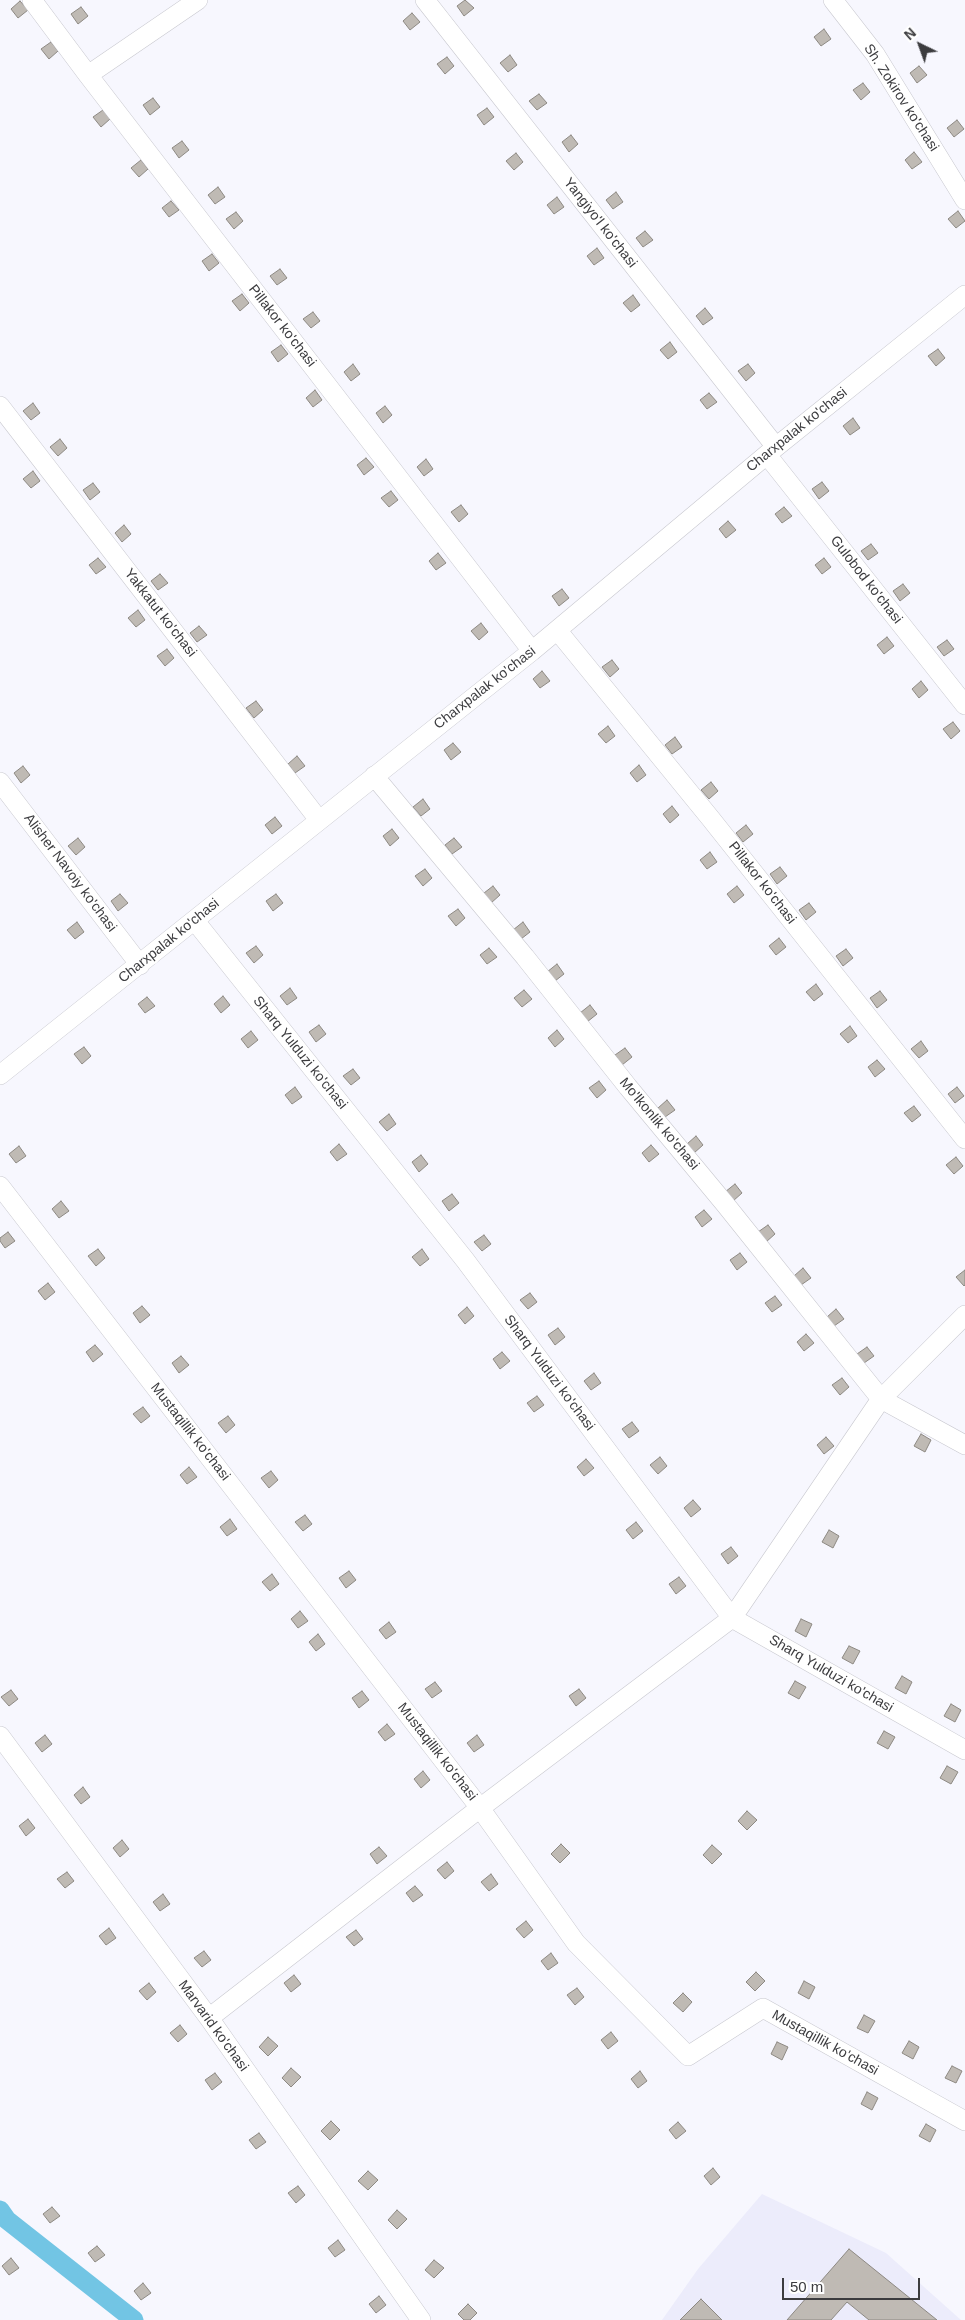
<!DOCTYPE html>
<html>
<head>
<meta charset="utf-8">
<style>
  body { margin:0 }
  #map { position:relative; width:965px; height:2320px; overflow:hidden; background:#f7f7fe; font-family:Arial,sans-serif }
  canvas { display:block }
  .north { position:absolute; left:895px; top:20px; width:50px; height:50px; -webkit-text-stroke:4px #fff; paint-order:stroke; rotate:318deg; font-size:14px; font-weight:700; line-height:20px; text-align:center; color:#3c3c3f }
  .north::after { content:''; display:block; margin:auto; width:18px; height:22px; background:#3c3c3f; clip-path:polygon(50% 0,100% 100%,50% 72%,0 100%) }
  .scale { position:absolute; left:782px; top:2278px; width:138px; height:22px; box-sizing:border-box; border:2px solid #3c3c3f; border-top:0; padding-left:6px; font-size:15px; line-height:18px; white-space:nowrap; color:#3c3c3f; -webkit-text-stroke:4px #fff; paint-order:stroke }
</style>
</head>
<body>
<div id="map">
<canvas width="965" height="2320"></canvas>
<div class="north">N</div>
<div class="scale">50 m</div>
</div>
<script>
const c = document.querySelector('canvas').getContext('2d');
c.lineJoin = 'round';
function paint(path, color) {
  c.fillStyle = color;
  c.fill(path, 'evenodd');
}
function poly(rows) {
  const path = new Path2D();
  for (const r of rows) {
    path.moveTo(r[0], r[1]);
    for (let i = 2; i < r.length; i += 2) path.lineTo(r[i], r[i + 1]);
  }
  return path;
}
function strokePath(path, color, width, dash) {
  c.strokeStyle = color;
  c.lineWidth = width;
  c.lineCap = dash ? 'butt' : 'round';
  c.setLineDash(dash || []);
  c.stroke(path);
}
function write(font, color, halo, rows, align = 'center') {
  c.font = font + ' Arial,sans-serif';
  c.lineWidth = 4.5;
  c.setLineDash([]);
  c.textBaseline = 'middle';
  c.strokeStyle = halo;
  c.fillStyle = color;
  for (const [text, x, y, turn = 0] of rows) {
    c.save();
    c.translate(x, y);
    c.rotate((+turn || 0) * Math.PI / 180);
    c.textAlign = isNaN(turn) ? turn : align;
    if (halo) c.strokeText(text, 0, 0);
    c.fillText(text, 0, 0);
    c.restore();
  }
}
const built = poly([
  [762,2194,886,2253,961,2320,662,2320,698,2269]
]);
const canal = poly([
  [0,2210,7,2220,134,2320]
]);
const building = poly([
  [465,0,474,8,464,16,457,6,465,0],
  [20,1,28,10,18,18,11,9,20,1],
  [81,7,88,16,78,24,71,14,81,7],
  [412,13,420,22,410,30,403,21,412,13],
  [824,29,831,39,821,46,814,37,824,29],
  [51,42,58,51,49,59,41,49,51,42],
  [510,55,517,65,508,72,500,63,510,55],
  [447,57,454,66,445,74,437,64,447,57],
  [919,66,927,75,917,83,910,73,919,66],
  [863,83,870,92,861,100,853,90,863,83],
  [539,94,547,103,537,110,529,101,539,94],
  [153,98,160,107,150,115,143,105,153,98],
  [487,108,494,117,484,125,477,115,487,108],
  [103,110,110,119,101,127,93,117,103,110],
  [957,120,964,129,954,137,947,128,957,120],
  [571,135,578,144,569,152,562,142,571,135],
  [182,141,189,150,179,158,172,148,182,141],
  [914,152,922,162,912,169,905,160,914,152],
  [516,153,523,162,514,170,506,161,516,153],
  [141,160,148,169,139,177,131,168,141,160],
  [218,187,225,197,215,204,208,195,218,187],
  [616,192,623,202,613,209,606,200,616,192],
  [557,197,564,207,554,214,547,205,557,197],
  [171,201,179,210,169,217,162,208,171,201],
  [958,211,965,221,956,228,948,219,958,211],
  [236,212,243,221,234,229,226,219,236,212],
  [645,231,653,240,643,247,636,238,645,231],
  [597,248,604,258,594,265,587,256,597,248],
  [212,254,219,263,209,271,202,261,212,254],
  [280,269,287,278,277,285,270,276,280,269],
  [242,294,249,303,240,311,232,301,242,294],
  [633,295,640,305,631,312,623,303,633,295],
  [705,308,713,318,703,325,696,316,705,308],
  [313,312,320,321,311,328,303,319,313,312],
  [670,342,677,352,668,359,660,350,670,342],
  [281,345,288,354,278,362,271,352,281,345],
  [938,349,945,358,936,366,928,356,938,349],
  [353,364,360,374,351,381,344,372,353,364],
  [748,364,755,373,746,381,738,371,748,364],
  [315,390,322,400,313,407,306,398,315,390],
  [709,393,717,402,707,409,700,400,709,393],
  [33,403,40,413,31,420,23,411,33,403],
  [385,406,392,415,383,423,376,413,385,406],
  [853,418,860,428,850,435,843,426,853,418],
  [60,439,67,448,58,456,50,447,60,439],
  [366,458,374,467,364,475,357,465,366,458],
  [426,459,433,469,424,476,417,467,426,459],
  [33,471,40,481,31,488,23,479,33,471],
  [822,482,829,491,819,499,812,489,822,482],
  [93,483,100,492,90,500,83,490,93,483],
  [391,491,398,500,389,507,381,498,391,491],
  [461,505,468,514,459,522,451,512,461,505],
  [784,507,792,516,782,523,775,514,784,507],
  [728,521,736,530,726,538,719,529,728,521],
  [124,525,131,534,122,542,115,533,124,525],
  [871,544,878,553,868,560,861,551,871,544],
  [438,553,446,563,436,570,429,561,438,553],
  [98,558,106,567,96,574,89,565,98,558],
  [824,558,831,567,822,574,815,565,824,558],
  [160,574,168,583,158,590,151,581,160,574],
  [903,584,910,593,900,601,893,591,903,584],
  [562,589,569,598,559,606,552,596,562,589],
  [138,610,145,620,136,627,128,618,138,610],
  [481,623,488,632,479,640,471,631,481,623],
  [199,626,207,635,197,642,190,633,199,626],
  [887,637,894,646,884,654,877,645,887,637],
  [947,640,954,649,944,656,937,647,947,640],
  [167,649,174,658,165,666,157,656,167,649],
  [612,660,619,669,610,677,602,667,612,660],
  [542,671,550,681,540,688,533,679,542,671],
  [921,681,928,690,919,698,912,689,921,681],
  [256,701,263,710,254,718,246,708,256,701],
  [953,722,960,731,951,739,943,729,953,722],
  [608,726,615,736,606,743,598,734,608,726],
  [675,737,682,747,672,754,665,745,675,737],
  [453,743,461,752,451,760,444,750,453,743],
  [297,756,305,766,295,773,288,764,297,756],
  [639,765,646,775,637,782,630,773,639,765],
  [23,766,30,775,21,783,14,773,23,766],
  [711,782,718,791,709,799,701,790,711,782],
  [423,799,430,809,421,816,413,807,423,799],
  [672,806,679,815,670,823,663,814,672,806],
  [275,817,282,826,272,834,265,825,275,817],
  [746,825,753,834,743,842,736,833,746,825],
  [392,829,399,838,390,846,383,836,392,829],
  [78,838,85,847,76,855,68,846,78,838],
  [454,838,462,847,452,854,445,845,454,838],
  [710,852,717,862,707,869,700,860,710,852],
  [780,867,787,876,777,884,770,874,780,867],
  [425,869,432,878,423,886,415,876,425,869],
  [493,886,500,895,491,903,484,893,493,886],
  [737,886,744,895,734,903,727,894,737,886],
  [120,894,128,903,118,911,111,901,120,894],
  [276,894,283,903,273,911,266,901,276,894],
  [809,903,816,912,806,920,799,910,809,903],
  [458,909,465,918,456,926,448,916,458,909],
  [77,922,84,932,75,939,67,930,77,922],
  [523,922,530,932,521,939,513,930,523,922],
  [779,938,786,947,776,955,769,946,779,938],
  [256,946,263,955,254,963,246,953,256,946],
  [489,948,497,957,487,964,480,955,489,948],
  [846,949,853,958,843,966,836,956,846,949],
  [557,964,564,974,555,981,547,972,557,964],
  [816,984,823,994,814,1001,806,992,816,984],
  [290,988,297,998,287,1005,280,996,290,988],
  [524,990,532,999,522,1007,514,998,524,990],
  [880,991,887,1000,877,1008,870,998,880,991],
  [223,996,230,1005,221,1013,214,1004,223,996],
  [147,997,155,1006,145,1013,138,1004,147,997],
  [590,1005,597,1014,587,1022,580,1013,590,1005],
  [319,1025,326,1034,316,1042,309,1032,319,1025],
  [850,1026,857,1036,848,1043,840,1034,850,1026],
  [557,1030,564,1039,555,1047,548,1038,557,1030],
  [251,1031,258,1040,248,1048,241,1039,251,1031],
  [921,1041,928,1051,919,1058,911,1049,921,1041],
  [84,1047,91,1056,82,1064,74,1054,84,1047],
  [625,1048,632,1057,622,1065,615,1055,625,1048],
  [877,1060,885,1069,875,1077,868,1067,877,1060],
  [353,1069,360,1078,351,1085,343,1076,353,1069],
  [599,1081,606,1090,597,1098,589,1088,599,1081],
  [295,1087,302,1097,292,1104,285,1095,295,1087],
  [957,1087,964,1096,955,1103,948,1094,957,1087],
  [667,1100,675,1110,665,1117,658,1108,667,1100],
  [914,1106,921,1115,912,1122,904,1113,914,1106],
  [389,1114,396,1124,387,1131,379,1122,389,1114],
  [696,1136,703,1145,694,1153,687,1144,696,1136],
  [339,1144,347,1154,337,1161,330,1152,339,1144],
  [651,1145,659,1154,649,1162,642,1153,651,1145],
  [19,1146,26,1156,16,1163,9,1154,19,1146],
  [421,1155,428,1164,419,1172,412,1162,421,1155],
  [956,1157,963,1166,954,1174,946,1165,956,1157],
  [735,1184,742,1193,733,1201,725,1192,735,1184],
  [452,1194,459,1203,449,1211,442,1201,452,1194],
  [61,1201,69,1211,59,1218,52,1209,61,1201],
  [704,1210,712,1219,702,1227,695,1217,704,1210],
  [768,1225,775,1234,766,1242,758,1232,768,1225],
  [8,1232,15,1241,5,1248,0,1241,0,1238,8,1232],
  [484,1235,491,1244,482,1251,474,1242,484,1235],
  [98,1249,105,1258,96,1266,88,1256,98,1249],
  [422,1249,429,1259,420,1266,412,1257,422,1249],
  [740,1253,747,1262,737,1270,730,1260,740,1253],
  [803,1268,811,1278,801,1285,794,1276,803,1268],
  [965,1270,965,1285,964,1286,956,1277,965,1270],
  [48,1283,55,1292,45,1300,38,1291,48,1283],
  [530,1293,537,1302,528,1309,520,1300,530,1293],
  [775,1296,782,1305,772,1312,765,1303,775,1296],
  [142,1306,150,1315,140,1323,133,1313,142,1306],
  [467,1307,474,1316,465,1324,458,1315,467,1307],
  [836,1309,844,1319,834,1326,827,1317,836,1309],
  [558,1328,565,1337,555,1345,548,1335,558,1328],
  [806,1334,814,1343,804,1351,797,1342,806,1334],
  [95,1345,103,1354,93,1362,86,1352,95,1345],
  [867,1347,874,1356,864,1363,857,1354,867,1347],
  [502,1352,510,1361,500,1369,493,1359,502,1352],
  [181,1356,189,1365,179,1373,172,1363,181,1356],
  [594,1373,601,1383,591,1390,584,1381,594,1373],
  [842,1378,849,1387,840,1395,832,1385,842,1378],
  [537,1396,544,1405,534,1412,527,1403,537,1396],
  [143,1407,150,1416,141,1423,133,1414,143,1407],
  [228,1416,235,1425,226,1433,218,1423,228,1416],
  [632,1422,639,1431,629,1438,622,1429,632,1422],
  [921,1434,931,1440,925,1452,914,1446,921,1434],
  [826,1437,834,1446,824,1454,817,1445,826,1437],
  [660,1457,667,1466,658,1474,650,1465,660,1457],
  [586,1459,594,1468,584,1476,577,1467,586,1459],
  [189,1467,197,1477,187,1484,180,1475,189,1467],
  [271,1471,278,1480,269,1488,261,1478,271,1471],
  [693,1500,701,1509,691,1517,684,1508,693,1500],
  [305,1515,312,1524,303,1531,295,1522,305,1515],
  [230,1519,237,1529,227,1536,220,1527,230,1519],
  [636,1522,643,1531,633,1539,626,1530,636,1522],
  [829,1530,839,1536,833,1548,822,1542,829,1530],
  [731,1547,738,1556,728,1564,721,1554,731,1547],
  [349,1571,356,1580,346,1588,339,1578,349,1571],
  [272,1574,279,1584,270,1591,262,1582,272,1574],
  [679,1577,686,1586,676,1594,669,1584,679,1577],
  [300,1611,308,1621,298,1628,291,1619,300,1611],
  [801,1619,812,1624,806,1637,795,1631,801,1619],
  [389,1622,396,1632,386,1639,379,1630,389,1622],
  [318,1634,325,1644,316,1651,309,1642,318,1634],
  [849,1646,860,1651,853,1664,842,1658,849,1646],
  [902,1676,912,1682,906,1694,895,1688,902,1676],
  [795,1681,806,1687,799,1699,788,1693,795,1681],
  [435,1682,442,1691,432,1698,425,1689,435,1682],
  [579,1689,586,1698,576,1706,569,1696,579,1689],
  [11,1690,18,1699,9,1706,1,1697,11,1690],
  [362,1691,369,1700,359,1708,352,1698,362,1691],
  [951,1704,961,1710,955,1722,944,1716,951,1704],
  [387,1724,395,1734,385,1741,378,1732,387,1724],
  [884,1731,895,1737,888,1749,877,1743,884,1731],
  [45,1735,52,1744,42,1752,35,1743,45,1735],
  [477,1735,484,1745,474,1752,467,1743,477,1735],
  [947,1766,958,1772,951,1784,940,1778,947,1766],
  [423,1771,430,1780,421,1788,414,1779,423,1771],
  [83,1787,90,1797,81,1804,74,1795,83,1787],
  [747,1811,757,1820,747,1830,738,1821,747,1811],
  [28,1819,35,1828,26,1836,19,1826,28,1819],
  [122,1840,129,1849,120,1857,113,1848,122,1840],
  [561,1844,570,1853,560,1863,551,1854,561,1844],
  [712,1845,722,1854,712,1864,703,1855,712,1845],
  [379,1847,387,1856,377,1864,370,1854,379,1847],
  [447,1862,454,1871,445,1879,437,1870,447,1862],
  [67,1872,74,1881,65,1888,57,1879,67,1872],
  [491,1874,498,1884,489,1891,481,1882,491,1874],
  [415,1886,423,1895,413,1902,406,1893,415,1886],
  [163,1894,170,1904,160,1911,153,1902,163,1894],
  [526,1921,533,1930,524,1938,516,1929,526,1921],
  [109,1928,116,1938,106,1945,99,1936,109,1928],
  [356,1930,363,1939,354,1946,346,1937,356,1930],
  [204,1951,211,1960,202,1967,194,1958,204,1951],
  [551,1953,558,1963,548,1970,541,1961,551,1953],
  [756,1972,765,1981,755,1991,746,1982,756,1972],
  [294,1975,301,1984,291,1992,284,1983,294,1975],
  [804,1981,815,1987,809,1999,798,1993,804,1981],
  [149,1983,156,1992,147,2000,139,1991,149,1983],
  [577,1988,584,1997,575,2005,567,1995,577,1988],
  [683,1993,692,2002,683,2012,673,2003,683,1993],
  [864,2015,875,2021,868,2033,857,2028,864,2015],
  [180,2025,187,2034,178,2042,170,2033,180,2025],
  [611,2032,618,2041,608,2049,601,2040,611,2032],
  [268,2037,278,2046,268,2056,259,2047,268,2037],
  [909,2041,919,2047,913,2059,902,2053,909,2041],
  [777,2042,788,2047,782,2060,771,2054,777,2042],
  [952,2066,962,2071,956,2083,945,2078,952,2066],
  [291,2068,301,2077,291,2087,282,2078,291,2068],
  [640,2071,647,2081,638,2088,631,2079,640,2071],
  [215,2073,222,2082,212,2090,205,2080,215,2073],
  [867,2092,878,2098,872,2110,861,2104,867,2092],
  [331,2121,340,2130,330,2140,321,2131,331,2121],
  [678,2122,686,2131,676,2139,669,2130,678,2122],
  [926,2124,936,2130,930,2142,919,2136,926,2124],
  [259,2133,266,2142,256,2149,249,2140,259,2133],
  [713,2168,720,2177,711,2185,704,2176,713,2168],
  [368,2171,378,2180,368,2190,358,2181,368,2171],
  [298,2186,305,2195,296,2203,288,2193,298,2186],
  [52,2207,60,2216,50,2223,43,2214,52,2207],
  [397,2210,407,2219,397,2229,388,2220,397,2210],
  [338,2240,345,2250,335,2257,328,2248,338,2240],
  [97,2246,105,2255,95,2262,88,2253,97,2246],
  [849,2249,937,2320,869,2320,847,2302,831,2320,787,2320,849,2249],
  [11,2258,19,2268,9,2275,2,2266,11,2258],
  [434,2260,444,2268,434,2278,425,2270,434,2260],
  [143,2283,151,2293,141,2300,134,2291,143,2283],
  [379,2296,386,2305,376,2313,369,2304,379,2296],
  [701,2299,722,2320,680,2320,701,2299],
  [468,2304,477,2313,470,2320,464,2320,458,2314,468,2304]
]);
const minor = poly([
  [32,0,88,75,532,651],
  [425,0,776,447],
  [833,0,875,54,965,200],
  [88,75,198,0],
  [0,406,319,820],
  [767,455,965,705],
  [557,630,711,819,965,1139],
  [374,776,525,957,628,1087,725,1204,881,1399,965,1445],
  [0,782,140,965],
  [195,921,465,1260,732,1618,965,1750],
  [0,1075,532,651,776,447,965,295],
  [0,1186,480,1808,576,1943,688,2056,763,2008,965,2121],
  [0,1736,209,2018,421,2320],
  [209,2018,480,1808,732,1618,881,1399,965,1315]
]);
const streetNames = [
  ["Sh. Zokirov ko'chasi",901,98,57],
  ["Yangiyo'l ko'chasi",600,223,52],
  ["Pillakor ko'chasi",282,326,52],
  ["Charxpalak ko'chasi",797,430,-39],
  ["Gulobod ko'chasi",866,580,52],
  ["Yakkatut ko'chasi",160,613,52],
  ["Charxpalak ko'chasi",485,688,-38],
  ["Alisher Navoiy ko'chasi",70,873,53],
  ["Pillakor ko'chasi",762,883,52],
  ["Charxpalak ko'chasi",169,941,-39],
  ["Sharq Yulduzi ko'chasi",300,1053,51],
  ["Mo'lkonlik ko'chasi",659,1124,50],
  ["Sharq Yulduzi ko'chasi",549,1373,53],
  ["Mustaqillik ko'chasi",190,1432,52],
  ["Sharq Yulduzi ko'chasi",831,1674,30],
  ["Mustaqillik ko'chasi",437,1752,52],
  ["Marvarid ko'chasi",213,2026,54],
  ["Mustaqillik ko'chasi",825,2043,29]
];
paint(built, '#ececfb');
strokePath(canal, '#72c5e4', 19);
paint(building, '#bfbab4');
strokePath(building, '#8d8983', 1);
strokePath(minor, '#c8c8cf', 20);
strokePath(minor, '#fff', 19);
write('14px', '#3c3c3f', '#fff', streetNames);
</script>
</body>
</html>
